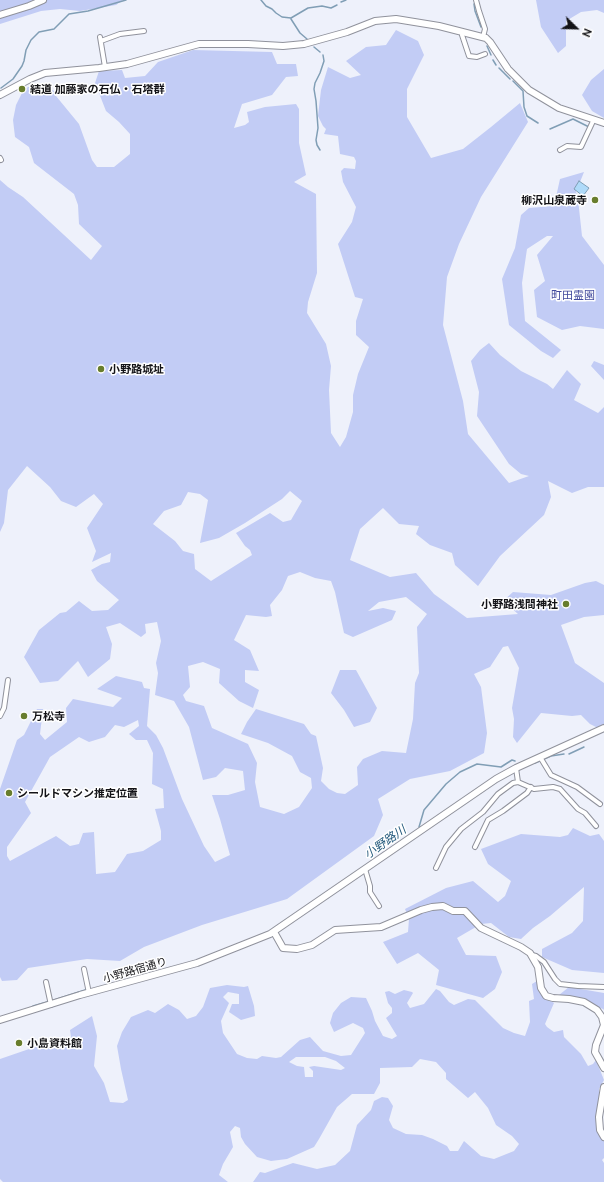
<!DOCTYPE html>
<html>
<head>
<meta charset="utf-8">
<style>
  body { margin:0 }
  #map { position:relative; width:604px; height:1182px; overflow:hidden; background:#eef1fb; font-family:Ubuntu,sans-serif }
  canvas { display:block }
  .north { position:absolute; left:556px; top:8px; width:40px; height:40px; -webkit-text-stroke:3px #fff; paint-order:stroke; rotate:113deg; font-size:11px; font-weight:700; line-height:16px; text-align:center; color:#131317 }
  .north::after { content:''; display:block; margin:auto; width:14px; height:18px; background:#131317; clip-path:polygon(50% 0,100% 100%,50% 72%,0 100%) }
</style>
</head>
<body>
<div id="map">
<canvas width="604" height="1182"></canvas>
<div class="north">N</div>
</div>
<script>
const c = document.querySelector('canvas').getContext('2d');
c.lineJoin = 'round';
function paint(path, color) {
  c.fillStyle = color;
  c.fill(path, 'evenodd');
}
function poly(rows) {
  const path = new Path2D();
  for (const r of rows) {
    path.moveTo(r[0], r[1]);
    for (let i = 2; i < r.length; i += 2) path.lineTo(r[i], r[i + 1]);
  }
  return path;
}
function strokePath(path, color, width, dash) {
  c.strokeStyle = color;
  c.lineWidth = width;
  c.lineCap = dash ? 'butt' : 'round';
  c.setLineDash(dash || []);
  c.stroke(path);
}
function write(font, color, halo, rows, align = 'center') {
  c.font = font + ' Ubuntu,"Noto Sans JP",sans-serif';
  c.lineWidth = 3;
  c.setLineDash([]);
  c.textBaseline = 'middle';
  c.strokeStyle = halo;
  c.fillStyle = color;
  for (const [text, x, y, turn = 0] of rows) {
    c.save();
    c.translate(x, y);
    c.rotate((+turn || 0) * Math.PI / 180);
    c.textAlign = isNaN(turn) ? turn : align;
    if (halo) c.strokeText(text, 0, 0);
    c.fillText(text, 0, 0);
    c.restore();
  }
}
const green = poly([
  [0,0,123,0,116,5,80,11,60,9,41,11,0,24],
  [536,0,604,0,604,13,597,10,581,12,566,21,566,46,558,53,541,27],
  [396,30,418,41,424,55,407,89,407,117,431,158,463,149,491,127,520,103,528,122,481,197,459,244,447,277,443,325,463,401,468,434,509,483,529,476,521,474,509,464,477,416,479,392,471,361,480,350,489,343,500,355,521,371,547,384,553,389,567,370,581,384,574,400,598,413,604,407,604,487,588,487,572,493,548,481,551,497,544,515,500,556,478,586,455,565,452,553,430,545,416,534,419,526,399,524,383,508,360,529,350,560,390,577,416,573,434,594,467,618,518,614,503,601,513,592,551,595,585,583,596,581,604,585,604,615,584,617,561,625,575,663,604,683,604,724,598,728,590,724,581,715,572,716,541,713,517,743,513,737,514,719,512,708,519,668,508,646,503,647,490,667,474,674,481,687,487,733,484,753,450,771,410,779,378,799,383,815,374,836,287,899,202,925,144,947,120,961,87,959,28,968,17,980,2,981,0,977,0,789,17,740,24,735,37,709,43,709,40,734,45,740,67,722,66,708,73,699,113,707,122,698,97,689,116,676,142,682,144,688,150,689,147,726,156,735,163,748,182,799,204,846,215,862,230,855,220,819,212,795,228,795,245,790,243,771,225,768,216,777,203,780,189,727,174,701,155,695,158,673,156,663,161,641,157,622,145,624,146,633,141,637,120,623,106,627,112,644,110,659,88,677,78,661,58,681,40,683,24,657,39,630,60,613,66,612,79,601,92,611,108,610,119,600,97,581,91,570,102,564,110,562,111,553,92,562,96,551,87,528,103,504,94,494,76,507,61,501,50,487,27,466,8,490,4,523,0,532,0,180,8,187,23,197,91,260,102,246,79,224,78,205,74,194,34,163,29,147,15,137,13,120,16,105,24,89,37,83,54,91,56,96,79,124,92,160,97,167,114,167,130,154,130,134,119,122,106,111,95,83,99,71,122,70,125,78,145,76,158,62,193,50,272,52,277,64,296,64,298,76,286,77,272,95,242,104,234,128,245,125,249,122,247,112,265,107,296,104,299,109,299,143,306,175,294,182,316,194,317,273,308,302,307,313,326,344,331,366,329,390,331,433,340,447,346,437,353,412,353,395,358,374,369,347,356,335,356,321,363,299,355,297,338,244,352,222,356,207,343,182,341,171,344,168,355,169,356,161,354,157,340,154,338,136,324,134,326,129,323,126,318,116,321,90,328,67,350,78,361,75,346,61,366,47,386,45],
  [290,491,302,501,291,520,283,522,270,513,236,533,245,546,250,550,252,555,211,581,195,569,194,554,183,551,175,541,153,524,164,511,181,505,188,492,200,494,208,500,200,543,219,538,245,523,282,499],
  [300,572,315,578,331,581,335,592,344,633,353,637,392,620,396,611,383,608,368,611,379,602,406,597,427,614,417,627,419,673,415,683,413,719,406,753,382,751,363,759,357,767,358,785,345,794,337,793,329,789,321,781,323,768,316,736,311,734,304,724,256,709,247,722,241,734,268,743,292,756,300,772,311,778,312,788,299,807,284,814,260,807,255,782,257,763,248,744,212,728,204,706,186,701,183,695,190,687,188,666,203,662,220,669,219,683,239,701,253,708,259,690,245,682,245,670,259,671,250,650,234,640,246,615,266,617,272,616,270,605,282,590,288,576],
  [138,720,139,726,129,734,136,740,147,740,153,753,152,784,163,789,164,808,155,809,161,831,161,840,143,851,127,854,115,872,96,874,94,832,83,833,79,844,70,846,56,836,10,861,7,856,7,847,31,813,25,802,50,757,79,737,89,742,105,737,115,725,124,727],
  [604,69,604,118,592,111,582,95,591,80],
  [584,172,576,192,578,199,582,236,604,265,604,329,580,326,562,330,537,317,534,290,545,281,537,255,553,236,547,236,527,249,522,283,525,321,561,350,553,358,541,351,509,325,502,279,515,248,521,215,529,208,554,206,560,179],
  [594,361,604,365,604,380,591,366],
  [340,670,356,670,377,708,370,722,354,727,344,710,331,693],
  [573,828,590,836,599,834,604,841,604,973,572,970,542,957,542,949,572,933,583,921,584,887,550,916,533,928,521,939,509,937,491,923,481,924,457,938,466,955,496,956,502,972,495,989,483,998,436,985,439,970,418,953,397,964,383,942,408,932,409,919,405,909,446,888,473,881,498,902,505,896,511,881,488,864,481,849,521,834,560,837,568,835],
  [537,981,541,995,554,1003,545,1024,547,1027,554,1032,563,1030,564,1037,581,1054,588,1066,593,1064,596,1060,604,1080,599,1089,600,1101,598,1117,604,1136,604,1158,602,1160,604,1163,604,1182,253,1182,260,1172,265,1173,293,1163,317,1169,335,1165,350,1151,357,1125,371,1110,374,1101,382,1097,388,1098,393,1106,389,1120,393,1128,406,1134,422,1135,433,1139,447,1146,450,1151,458,1151,464,1141,481,1156,494,1159,514,1151,519,1144,512,1136,496,1125,488,1108,475,1092,468,1098,446,1079,446,1073,436,1062,420,1059,412,1067,380,1068,380,1083,374,1094,352,1094,337,1107,319,1139,314,1147,287,1159,271,1161,257,1157,245,1144,241,1137,240,1128,235,1126,230,1132,233,1147,223,1164,219,1175,228,1182,3,1182,0,1179,0,1059,32,1048,54,1037,63,1041,71,1037,70,1030,92,1016,97,1036,94,1066,104,1083,110,1102,123,1103,128,1100,121,1069,117,1046,122,1032,131,1017,148,1010,155,1013,168,1004,179,1010,187,1019,196,1016,203,1007,210,988,227,985,244,987,248,986,254,1006,255,1016,241,1020,229,1012,232,1004,239,1004,239,994,228,992,223,997,229,1003,221,1021,223,1033,237,1054,247,1058,257,1059,262,1056,276,1058,281,1057,300,1040,310,1037,323,1051,341,1056,351,1055,365,1033,363,1028,353,1023,334,1032,330,1023,333,1013,341,1003,351,997,366,998,372,1011,375,1021,383,1036,392,1039,397,1036,386,1018,392,1013,392,1008,388,1003,385,992,389,991,395,994,404,990,412,992,413,993,407,1003,410,1008,424,1004,436,989,440,991,449,1002,454,1005,468,999,475,1000,503,1028,514,1033,525,1036,530,1022,529,1001,534,999,532,984],
  [296,1057,325,1057,336,1061,345,1068,341,1070,314,1066,309,1067,313,1071,313,1077,305,1077,304,1067,297,1066,289,1062],
  [569,987,604,993,604,1010,603,1009,559,995]
]);
const water = poly([
  [579,181,589,188,583,196,574,189,579,181]
]);
const stream = poly([
  [261,0,266,6,272,9,276,13,282,17,291,18,308,8,322,6,331,8,337,5],
  [341,2,346,0],
  [474,4,475,11,481,27],
  [291,19,300,33,307,39],
  [487,46,491,55],
  [314,47,320,52],
  [493,60,496,65],
  [499,68,510,79],
  [513,81,523,91,524,107,527,116,538,123],
  [1,88,13,79,22,66,24,61,26,50,31,40,39,32,54,29,69,14,88,11,126,0],
  [550,129,573,119,589,127],
  [320,150,317,145,316,140,318,128,316,101,314,89,315,83,320,73,324,61,323,55],
  [569,754,584,747],
  [535,763,551,756,564,754],
  [419,827,424,810,446,784,460,772,477,764,501,767,512,760,515,761],
  [54,1000,85,990],
  [33,1006,47,1002]
]);
const street = poly([
  [476,0,479,11,485,29,483,37],
  [463,32,462,35,469,56,477,57,485,54],
  [100,37,105,67],
  [101,41,120,34,144,31],
  [560,150,567,146,581,147,594,119],
  [0,158,1,160],
  [0,716,4,708,8,680],
  [540,757,551,775,577,787,600,804],
  [516,768,518,782,534,789,553,787,560,789,578,809,585,813,596,826],
  [475,847,488,820,503,811,527,793,531,787],
  [436,868,446,847,461,829,483,812,498,794,513,783,518,782],
  [365,869,370,886,370,892,379,906],
  [532,955,536,956,544,962,555,979,560,984,578,986,604,987],
  [84,969,89,993],
  [46,982,51,1005]
]);
const secondary = poly([
  [0,15,29,6,43,0],
  [0,95,30,79,45,73,99,68,127,64,199,44,248,44,283,46,304,44,347,32,375,21,396,19,439,26,486,38,490,42,508,69,529,90,559,108,604,123],
  [274,932,283,948,297,949,312,945,335,930,381,927,421,910,432,907,443,906,453,911,465,911,481,928,521,947,530,953,538,967,541,988,546,996,553,998,569,999,584,1002,597,1010,602,1017,604,1025,596,1045,595,1052,604,1068],
  [0,1020,80,995,197,963,270,934,496,779,516,768,604,728],
  [604,1087,599,1117,600,1130,604,1137]
]);
const markers = [
  [22,89,4,"#687d2d"],
  [595,200,4,"#687d2d"],
  [101,369,4,"#687d2d"],
  [566,604,4,"#687d2d"],
  [24,716,4,"#687d2d"],
  [9,793,4,"#687d2d"],
  [19,1043,4,"#687d2d"]
];
const poiNames = [
  ["結道 加藤家の石仏・石塔群",30,89],
  ["柳沢山泉蔵寺",587,200,"right"],
  ["小野路城址",109,369],
  ["小野路浅間神社",558,604,"right"],
  ["万松寺",32,716],
  ["シールドマシン推定位置",17,793],
  ["小島資料館",27,1043]
];
const parkNames = [
  ["町田霊園",573,295]
];
const streetNames = [
  ["小野路宿通り",135,970,-16]
];
const waterNames = [
  ["小野路川",385,842,-35]
];
paint(green, '#c2ccf5');
paint(water, '#afdaf9');
strokePath(water, '#809eb5', 1);
strokePath(stream, '#809eb5', 1.5);
strokePath(street, '#90929c', 6);
strokePath(secondary, '#90929c', 8);
strokePath(street, '#fff', 4);
strokePath(secondary, '#fff', 6);
for (const [x, y, r, color] of markers) {
  const dot = new Path2D();
  dot.arc(x, y, r, 0, 2 * Math.PI);
  c.fillStyle = color;
  c.fill(dot);
  strokePath(dot, '#fff', 1.5);
}
write('bold 11px', '#131317', '#fff', poiNames, 'left');
write('11px', '#424a9d', '#fff', parkNames);
write('11px', '#131317', '#fff', streetNames);
write('italic 12px', '#255b7e', '#fff', waterNames);
</script>
</body>
</html>
